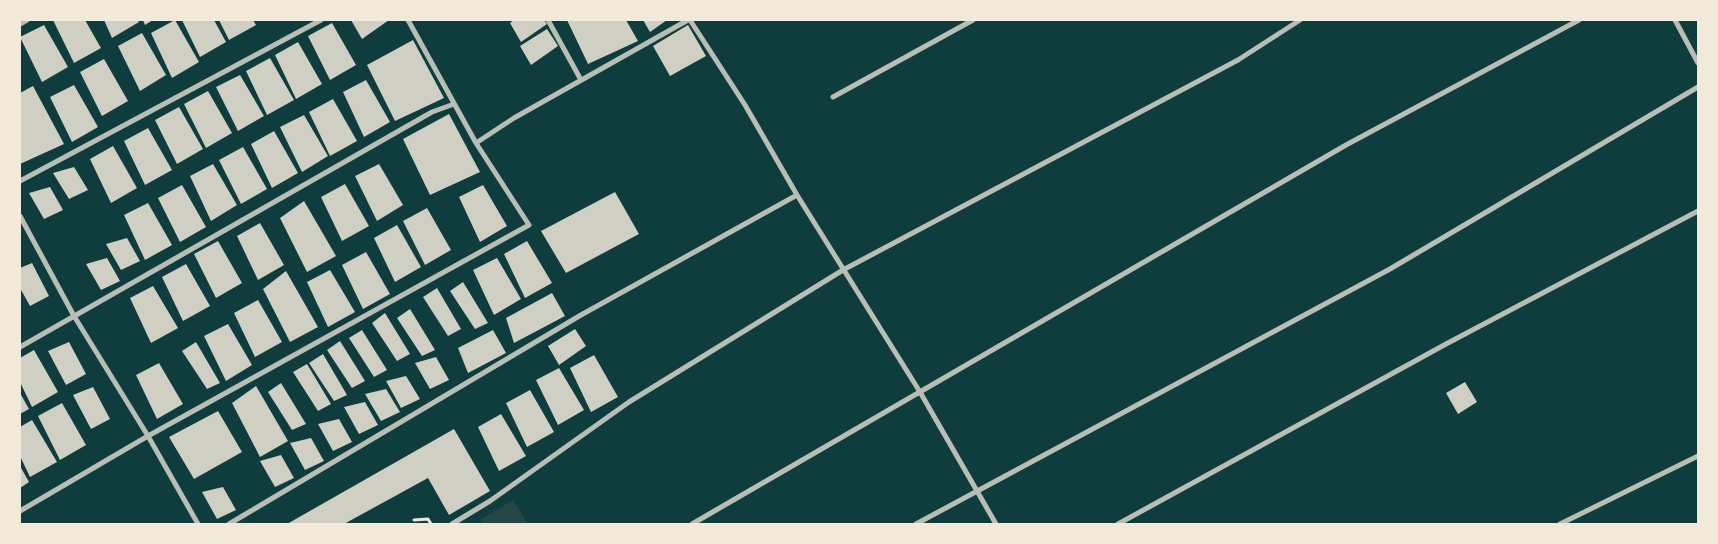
<!DOCTYPE html>
<html>
<head>
<meta charset="utf-8">
<style>
  body { margin:0 }
  #map { position:relative; width:1718px; height:544px; overflow:hidden; background:#0f3d3e; font-family:"Public Sans",sans-serif }
  canvas { display:block }
  .frame { position:absolute; inset:0; border:21px solid #f1e9da; pointer-events:none }
</style>
</head>
<body>
<div id="map">
<canvas width="1718" height="544"></canvas>
<div class="frame"></div>
</div>
<script>
const c = document.querySelector('canvas').getContext('2d');
c.lineJoin = 'round';
function paint(path, color) {
  c.fillStyle = color;
  c.fill(path, 'evenodd');
}
function poly(rows) {
  const path = new Path2D();
  for (const r of rows) {
    path.moveTo(r[0], r[1]);
    for (let i = 2; i < r.length; i += 2) path.lineTo(r[i], r[i + 1]);
  }
  return path;
}
function strokePath(path, color, width, dash) {
  c.strokeStyle = color;
  c.lineWidth = width;
  c.lineCap = dash ? 'butt' : 'round';
  c.setLineDash(dash || []);
  c.stroke(path);
}
const green = poly([
  [513,500,528,524,483,524,480,520]
]);
const building = poly([
  [53,20,85,20,101,48,74,63],
  [104,20,137,20,139,22,112,38],
  [143,20,153,20,145,25],
  [175,20,199,62,172,78,151,33],
  [182,20,214,20,226,42,200,57],
  [219,20,253,20,256,25,229,40],
  [351,20,389,20,362,39],
  [514,20,544,20,547,24,521,42,510,23],
  [567,20,626,20,638,41,588,64],
  [643,20,667,20,650,32],
  [332,23,356,65,330,80,308,36],
  [44,25,68,67,42,82,20,37],
  [688,25,706,56,670,76,653,46],
  [547,29,558,46,531,65,520,46],
  [142,33,166,75,140,91,118,46],
  [413,40,444,98,395,121,367,65],
  [298,42,322,84,296,99,275,55],
  [270,58,294,100,267,115,246,71],
  [104,59,128,101,102,116,80,72],
  [240,75,264,116,238,131,216,87],
  [366,80,390,122,364,137,343,92],
  [74,85,98,127,72,142,50,97],
  [33,86,64,144,20,164,20,93],
  [208,91,232,133,206,148,184,104],
  [333,99,357,141,330,156,309,112],
  [179,107,203,149,177,164,155,120],
  [449,114,480,172,430,195,403,139],
  [304,115,328,156,302,172,280,127],
  [148,128,172,170,145,185,124,141],
  [274,131,298,173,272,188,251,144],
  [113,146,137,188,111,203,90,159],
  [243,147,267,189,241,204,219,160],
  [213,164,237,205,211,221,190,176],
  [379,164,403,205,377,221,355,176],
  [74,167,88,190,69,199,53,173],
  [345,184,369,226,342,241,321,197],
  [182,185,206,227,180,242,158,198],
  [483,185,507,226,480,242,459,197],
  [50,187,63,210,44,219,29,193],
  [615,192,639,234,566,273,541,231],
  [304,201,336,256,307,272,280,218],
  [148,203,172,245,145,260,124,215],
  [427,208,451,250,425,265,403,221],
  [260,223,284,265,258,280,237,236],
  [397,225,421,267,395,282,374,238],
  [127,238,140,261,121,270,106,244],
  [218,241,242,283,216,298,194,254],
  [527,241,552,283,525,298,504,254],
  [366,252,390,294,363,309,342,265],
  [107,258,120,281,101,290,86,264],
  [497,258,521,299,494,315,473,270],
  [32,263,49,296,30,306,20,288,20,268],
  [186,264,210,306,183,321,162,277],
  [330,270,355,312,328,327,307,282],
  [286,271,318,327,290,342,263,289],
  [463,282,488,323,475,329,450,291],
  [153,286,178,328,151,343,130,298],
  [437,288,461,329,448,336,423,297],
  [552,293,565,316,514,343,506,318],
  [258,300,282,342,255,357,234,313],
  [410,309,435,350,422,356,397,318],
  [385,313,410,354,397,361,372,323],
  [228,324,252,365,226,381,204,336],
  [575,329,586,346,559,365,548,346],
  [362,330,387,370,374,377,349,338],
  [493,330,506,353,468,373,458,348],
  [340,341,365,381,352,388,327,350],
  [69,342,86,374,66,385,48,351],
  [196,342,220,383,207,389,182,351],
  [34,350,58,392,32,407,20,382,20,358],
  [323,354,347,395,334,401,309,363],
  [594,355,618,397,591,412,570,368],
  [436,357,449,380,430,389,415,363],
  [159,363,183,404,157,419,136,375],
  [307,364,331,404,318,411,293,372],
  [559,368,584,410,558,425,536,380],
  [406,376,420,399,401,408,386,381],
  [1465,382,1477,402,1458,414,1446,393],
  [281,383,306,424,292,430,268,392],
  [256,386,288,441,260,457,232,403],
  [93,387,110,419,91,429,73,395],
  [386,389,400,412,381,421,365,394],
  [530,390,554,432,527,447,506,403],
  [20,393,29,409,20,414],
  [365,402,378,425,359,434,344,407],
  [62,403,86,445,60,460,38,416],
  [218,411,242,452,194,479,169,437],
  [501,414,526,456,499,471,478,427],
  [339,419,352,442,333,451,318,424],
  [32,420,57,462,30,477,20,456,20,427],
  [454,429,490,491,449,515,428,478,344,524,287,524],
  [311,438,324,461,305,470,290,443],
  [281,455,294,478,275,487,260,461],
  [20,466,29,482,20,488],
  [223,487,236,510,217,519,202,492]
]);
const path = poly([
  [414,520,428,519,431,524]
]);
const minor = poly([
  [548,20,581,80],
  [690,20,745,105,797,195,920,392,996,524],
  [1675,20,1698,63],
  [20,24,27,20],
  [833,97,973,20],
  [476,143,514,118,688,20],
  [20,181,321,20],
  [20,216,74,316,148,436,198,524],
  [20,347,432,112,454,104],
  [20,511,148,436,529,225,476,143,408,20],
  [229,524,581,315,797,195],
  [452,524,490,501,629,402,843,270,1238,60,1300,20],
  [692,524,1346,145,1579,20],
  [916,524,1390,269,1698,87],
  [1118,524,1446,344,1698,211],
  [1560,524,1698,456]
]);
paint(green, '#244646');
paint(building, '#cfcfc3');
strokePath(path, '#f1e9da', 3);
strokePath(minor, '#b8beb3', 5);
</script>
</body>
</html>
